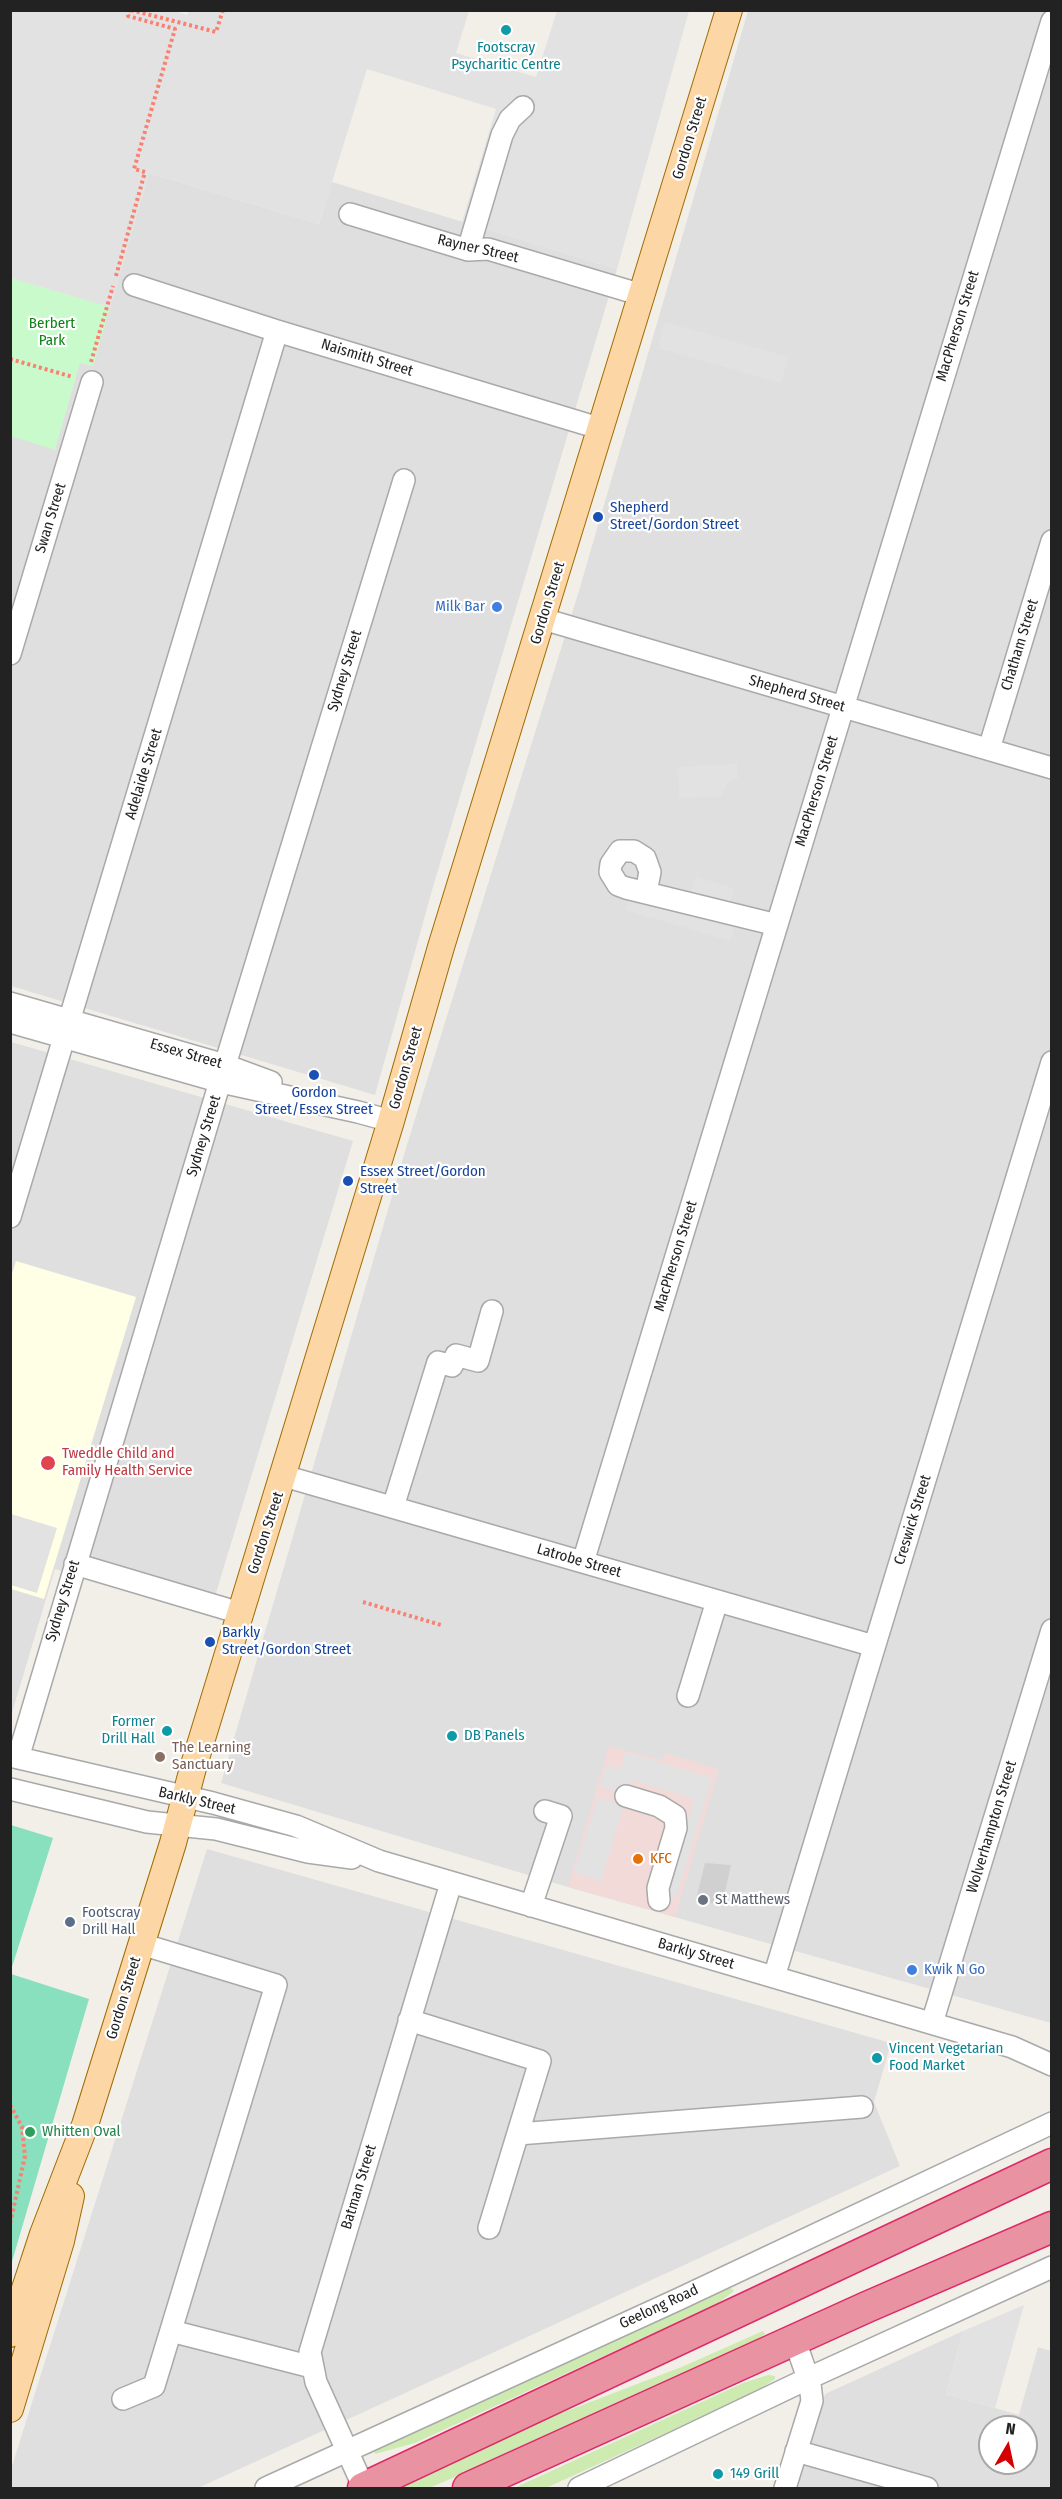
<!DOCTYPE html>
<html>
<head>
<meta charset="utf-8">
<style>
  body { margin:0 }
  #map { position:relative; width:1062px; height:2499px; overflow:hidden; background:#f2efe9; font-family:"Fira Sans Condensed",sans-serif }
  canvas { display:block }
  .frame { position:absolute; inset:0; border:12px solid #222; pointer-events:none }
  .north { position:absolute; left:978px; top:2415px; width:60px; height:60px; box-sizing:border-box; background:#fff; border:2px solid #a7a7a7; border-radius:50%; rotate:9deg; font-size:16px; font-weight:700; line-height:24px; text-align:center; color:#222 }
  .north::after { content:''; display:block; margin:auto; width:21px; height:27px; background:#d40000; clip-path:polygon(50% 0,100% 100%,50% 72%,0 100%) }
</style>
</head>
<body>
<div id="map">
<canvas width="1062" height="2499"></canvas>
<div class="frame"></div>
<div class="north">N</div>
</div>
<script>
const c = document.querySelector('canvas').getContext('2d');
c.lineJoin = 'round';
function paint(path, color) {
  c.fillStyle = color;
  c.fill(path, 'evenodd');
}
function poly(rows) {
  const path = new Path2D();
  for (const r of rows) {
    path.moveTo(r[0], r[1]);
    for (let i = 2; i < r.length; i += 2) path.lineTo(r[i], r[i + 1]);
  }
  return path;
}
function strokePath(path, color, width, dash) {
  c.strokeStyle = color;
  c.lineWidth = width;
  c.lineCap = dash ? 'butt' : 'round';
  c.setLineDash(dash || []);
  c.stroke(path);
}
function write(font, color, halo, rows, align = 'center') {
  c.font = font + ' "Fira Sans Condensed",sans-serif';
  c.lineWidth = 4.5;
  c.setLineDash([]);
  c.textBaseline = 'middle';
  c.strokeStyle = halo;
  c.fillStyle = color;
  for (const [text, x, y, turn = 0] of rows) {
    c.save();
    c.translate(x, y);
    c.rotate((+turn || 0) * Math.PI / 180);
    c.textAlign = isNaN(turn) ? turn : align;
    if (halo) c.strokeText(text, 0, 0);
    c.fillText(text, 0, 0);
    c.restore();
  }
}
const residential = poly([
  [748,11,1051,11,1051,2023,568,1887,221,1783,406,1148,578,594],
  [149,173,319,224,332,182,617,269,433,887,375,1095,11,986,10,278,110,307],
  [11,1042,353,1141,209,1616,55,1569,11,1716],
  [207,1849,891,2043,874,2102,900,2166,198,2488,11,2488,11,2469],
  [963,2331,946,2394,1019,2415,1038,2347,1051,2351,1051,2488,795,2488,825,2394],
  [990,2427,1026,2427,1026,2463,990,2463]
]);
const commercial = poly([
  [609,1746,662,1760,665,1753,719,1769,675,1917,568,1887]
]);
const education = poly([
  [16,1261,136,1297,44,1599,11,1589,10,1280]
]);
const religious = poly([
  [705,1863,731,1865,722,1906,696,1899]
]);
const grass = poly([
  [731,2288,734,2291,717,2304,415,2443,375,2454,374,2451,387,2442,723,2289],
  [763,2331,765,2334,751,2343,514,2452,429,2488,399,2488,546,2419,684,2366],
  [768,2375,775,2376,775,2379,756,2392,546,2488,514,2488,743,2383]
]);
const park = poly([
  [10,278,110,307,93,366,80,363,55,450,11,436]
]);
const pitch = poly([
  [11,1825,53,1838,11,1970,10,1825],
  [11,1974,89,1999,11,2265,10,1974]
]);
const parking = poly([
  [171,10,187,15,189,10,469,11,456,53,536,77,557,11,689,11,617,269,462,222,496,109,367,69,319,224,149,173,110,307,11,278,10,11],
  [665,322,788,357,781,383,658,348],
  [737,764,738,778,727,783,721,797,679,798,678,767],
  [636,876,691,892,696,877,734,888,729,904,740,907,730,941,625,910],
  [11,1514,57,1528,37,1593,11,1585],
  [625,1752,712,1778,676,1899,663,1895,666,1890,694,1799,631,1780,627,1795,600,1787,606,1765,621,1769],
  [598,1797,624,1805,601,1881,574,1872],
  [1024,2305,995,2408,946,2394,963,2331]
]);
const path = poly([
  [131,10,216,32,223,10],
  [116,276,145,172,134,169,175,29,128,16,129,10],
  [10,359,73,377],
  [91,362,113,286],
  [363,1602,441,1625],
  [10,2105,22,2127,25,2156,10,2224]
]);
const minor = poly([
  [350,214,468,250,488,249,642,295],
  [468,250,502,135,510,119,523,107],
  [134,285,277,331,602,429],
  [543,619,1052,768],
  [10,654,92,382],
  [989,749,1052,541],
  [646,892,650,872,645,858,634,851,620,851,611,864,610,872,618,885,626,888,777,925],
  [10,1003,225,1065,271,1082],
  [10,1022,221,1082,358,1112,391,1121],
  [10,1217,277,331],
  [284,1476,874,1646],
  [393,1507,438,1362,452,1366,456,1355,478,1361,492,1311],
  [583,1562,1052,21],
  [75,1564,240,1613],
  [688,1696,717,1601],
  [10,1756,213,1803,296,1826,379,1861,1012,2047,1052,2065],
  [18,1758,225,1065,404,480],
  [10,1789,147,1822,216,1829,308,1852,352,1858],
  [626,1796,659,1806,675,1816,676,1828,658,1888,659,1900],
  [531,1906,561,1816,545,1811],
  [774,1977,1052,1062],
  [409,2020,540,2061,489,2228],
  [932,2023,1052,1630],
  [518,2134,862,2107],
  [171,2331,312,2367],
  [123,2399,154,2386,276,1985,141,1944],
  [796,2451,927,2488],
  [266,2488,679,2299,1052,2123],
  [364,2488,316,2382,310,2352,451,1883],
  [579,2488,809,2378,1052,2267],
  [785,2488,812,2401,810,2384,795,2341]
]);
const major = poly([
  [10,2334,43,2234,85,2125,173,1843,193,1768,391,1121,441,947,729,10],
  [10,2409,61,2241,71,2196]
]);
const highway = poly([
  [363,2488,1052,2164],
  [468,2488,867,2307,1052,2227]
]);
const markers = [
  [506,30,6,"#0f9aa8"],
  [598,517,6,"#1a4fb4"],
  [497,607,6,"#3f7fe0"],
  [314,1075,6,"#1a4fb4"],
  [348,1181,6,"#1a4fb4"],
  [48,1463,8,"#e0444e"],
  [210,1642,6,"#1a4fb4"],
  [167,1731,6,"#0f9aa8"],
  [452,1736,6,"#0f9aa8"],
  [160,1757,6,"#8d6e63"],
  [638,1859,6,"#e8710a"],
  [703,1900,6,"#6b7280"],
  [70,1922,6,"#5c6f8a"],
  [912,1970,6,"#3f7fe0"],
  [877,2058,6,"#0f9aa8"],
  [30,2132,6,"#2e9e5b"],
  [718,2474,6,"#0f9aa8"]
];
const cultureNames = [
  ["Footscray",506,48,"center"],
  ["Psycharitic Centre",506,65,"center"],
  ["Former",155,1722,"right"],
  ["Drill Hall",155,1739,"right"],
  ["DB Panels",464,1736],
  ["Vincent Vegetarian",889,2049],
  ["Food Market",889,2066],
  ["149 Grill",730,2474]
];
const streetNames = [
  ["Gordon Street",690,138,-73],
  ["Rayner Street",478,249,13],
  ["MacPherson Street",958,326,-73],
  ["Naismith Street",367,358,17],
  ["Swan Street",51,518,-73],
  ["Gordon Street",548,603,-73],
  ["Chatham Street",1020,645,-73],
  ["Sydney Street",345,671,-73],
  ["Shepherd Street",797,694,16],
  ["Adelaide Street",144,774,-73],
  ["MacPherson Street",817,791,-73],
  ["Essex Street",186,1054,16],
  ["Gordon Street",406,1068,-74],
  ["Sydney Street",204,1136,-73],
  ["MacPherson Street",676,1256,-73],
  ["Creswick Street",913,1520,-73],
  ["Gordon Street",266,1533,-72],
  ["Latrobe Street",579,1561,16],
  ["Sydney Street",63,1601,-73],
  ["Barkly Street",197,1801,13],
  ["Wolverhampton Street",992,1827,-73],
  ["Barkly Street",696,1954,16],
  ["Gordon Street",124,1998,-73],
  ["Batman Street",359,2187,-73],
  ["Geelong Road",659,2307,-25]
];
const parkNames = [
  ["Berbert",52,324],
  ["Park",52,341]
];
const transitNames = [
  ["Shepherd",610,508],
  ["Street/Gordon Street",610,525],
  ["Gordon",314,1093,"center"],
  ["Street/Essex Street",314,1110,"center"],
  ["Essex Street/Gordon",360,1172],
  ["Street",360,1189],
  ["Barkly",222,1633],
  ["Street/Gordon Street",222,1650]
];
const shopNames = [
  ["Milk Bar",485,607],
  ["Kwik N Go",924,1970,"left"]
];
const healthNames = [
  ["Tweddle Child and",62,1454],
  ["Family Health Service",62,1471]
];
const educationNames = [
  ["The Learning",172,1748],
  ["Sanctuary",172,1765]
];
const foodNames = [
  ["KFC",650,1859]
];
const worshipNames = [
  ["St Matthews",715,1900]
];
const serviceNames = [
  ["Footscray",82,1913],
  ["Drill Hall",82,1930]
];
const leisureNames = [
  ["Whitten Oval",42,2132]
];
paint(residential, '#e0dfdf');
paint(commercial, '#f2dad9');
paint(education, '#ffffe5');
paint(religious, '#d0d0d0');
paint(grass, '#cdebb0');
paint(park, '#c8facc');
paint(pitch, '#88e0be');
paint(parking, '#e2e2e2');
strokePath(minor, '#a9a9a9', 24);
strokePath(major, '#a06b00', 28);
strokePath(highway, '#dc2a67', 33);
strokePath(path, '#fa8072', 4, [3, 3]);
strokePath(minor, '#fff', 21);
strokePath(major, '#fcd6a4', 26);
strokePath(highway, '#e892a2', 30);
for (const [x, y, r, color] of markers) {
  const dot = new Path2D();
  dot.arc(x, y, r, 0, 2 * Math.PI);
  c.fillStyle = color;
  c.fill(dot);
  strokePath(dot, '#fff', 2);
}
write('15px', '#0d838f', '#fff', cultureNames, 'left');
write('15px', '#222', '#fff', streetNames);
write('15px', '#0c8416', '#fff', parkNames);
write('15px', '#164399', '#fff', transitNames, 'left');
write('15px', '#366cbe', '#fff', shopNames, 'right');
write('15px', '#be3a42', '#fff', healthNames, 'left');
write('15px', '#785e54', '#fff', educationNames, 'left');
write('15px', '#c56008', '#fff', foodNames, 'left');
write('15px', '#5b616d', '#fff', worshipNames, 'left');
write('15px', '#4e5e75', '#fff', serviceNames, 'left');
write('15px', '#27864d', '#fff', leisureNames, 'left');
</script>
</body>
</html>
